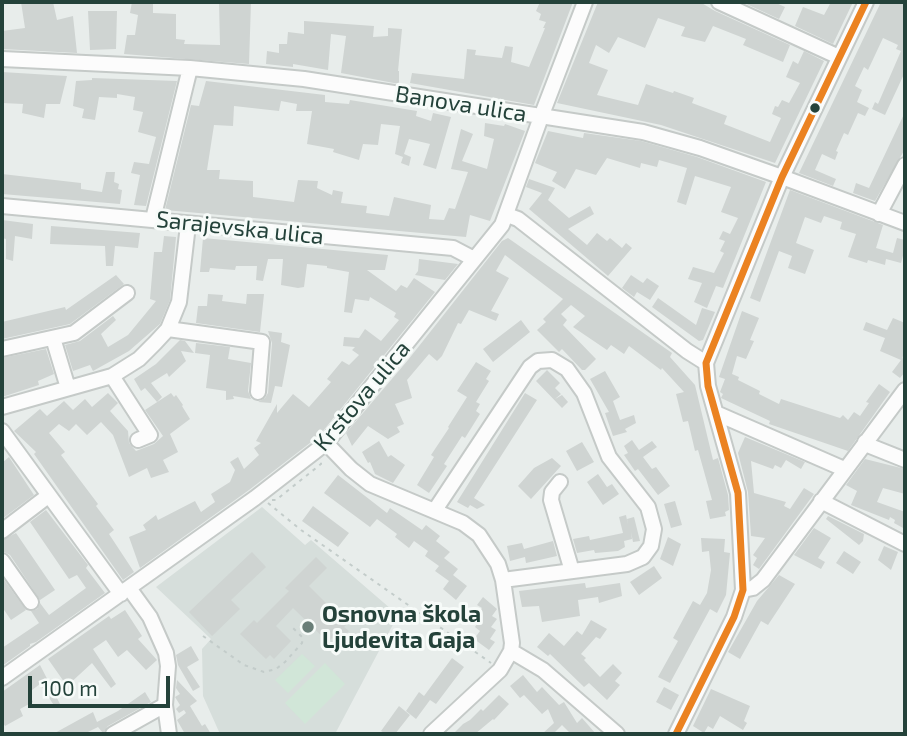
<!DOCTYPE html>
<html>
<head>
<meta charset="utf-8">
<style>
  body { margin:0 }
  #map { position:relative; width:907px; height:736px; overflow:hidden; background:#e8edeb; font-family:"Exo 2",sans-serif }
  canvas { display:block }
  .frame { position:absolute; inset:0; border:4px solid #24423a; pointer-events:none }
  .scale { position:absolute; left:28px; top:676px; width:142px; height:32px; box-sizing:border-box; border:4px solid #24423a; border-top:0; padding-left:9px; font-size:21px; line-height:24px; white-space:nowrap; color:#24423a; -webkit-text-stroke:5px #f7fbf9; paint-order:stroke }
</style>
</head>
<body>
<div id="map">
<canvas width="907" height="736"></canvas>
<div class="frame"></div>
<div class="scale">100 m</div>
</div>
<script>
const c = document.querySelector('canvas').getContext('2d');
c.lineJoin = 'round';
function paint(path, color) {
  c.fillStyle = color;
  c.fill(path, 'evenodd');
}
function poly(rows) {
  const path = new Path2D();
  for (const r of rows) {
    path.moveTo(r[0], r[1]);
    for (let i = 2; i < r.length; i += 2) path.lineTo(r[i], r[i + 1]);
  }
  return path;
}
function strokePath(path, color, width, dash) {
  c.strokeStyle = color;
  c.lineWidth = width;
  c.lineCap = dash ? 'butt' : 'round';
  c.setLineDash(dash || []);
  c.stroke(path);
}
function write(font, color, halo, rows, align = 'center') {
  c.font = font + ' "Exo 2",sans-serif';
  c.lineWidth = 6;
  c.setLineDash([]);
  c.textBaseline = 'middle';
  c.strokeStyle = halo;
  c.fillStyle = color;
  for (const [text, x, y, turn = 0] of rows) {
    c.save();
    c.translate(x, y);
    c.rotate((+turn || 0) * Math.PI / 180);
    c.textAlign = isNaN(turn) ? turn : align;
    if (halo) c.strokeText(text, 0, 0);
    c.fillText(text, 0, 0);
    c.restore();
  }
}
const built = poly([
  [262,507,305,545,311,540,398,615,335,734,220,734,203,696,202,649,211,639,156,587]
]);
const green = poly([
  [302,654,315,666,288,693,275,680],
  [325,663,345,684,305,724,285,703]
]);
const building = poly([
  [21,2,53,2,57,20,73,16,77,53,2,49,2,31,25,28],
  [132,2,153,2,153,13,176,14,176,39,185,40,184,44,220,45,219,2,251,2,249,64,124,54,127,35,135,35,138,15,130,13],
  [540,2,573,2,534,105,410,83,412,73,464,79,467,49,476,50,475,55,502,58,505,46,513,47,511,62,529,67,545,28,543,28,546,22,539,20,541,14,536,11],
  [598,2,700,2,715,11,790,45,783,62,743,45,746,39,713,26,705,42,681,36,685,27,658,18,645,48,618,37,609,53,596,45,589,63,608,70,597,95,638,105,646,84,673,93,674,91,694,98,692,103,727,116,724,124,770,142,781,118,772,114,775,106,778,107,782,100,789,103,800,83,786,77,793,61,798,64,804,51,824,61,775,163,661,125,557,103],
  [742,2,774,2,785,7,779,19],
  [831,2,853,2,833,44,795,26,803,7,824,15],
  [881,2,905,2,905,72,885,115,872,109,875,102,878,104,901,51,896,49,898,45,883,38,868,70,864,67,855,86,862,90,857,102,869,108,865,116,858,113,848,135,844,133,836,151,838,152,835,160,822,154,815,170,836,179,833,186,799,173],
  [88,11,117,11,116,49,90,50],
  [304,21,374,26,373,37,388,36,388,28,402,29,398,71,399,71,399,84,341,73,346,36,331,34,328,70,293,64,293,67,266,64,267,51,279,53,279,44,287,44,288,32,304,34],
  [2,72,67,76,60,104,46,104,44,118,22,113,23,104,2,103],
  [92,78,177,81,146,206,134,205,140,175,131,173,134,162,149,164,156,137,138,132,143,112,133,110,135,97,117,94,117,98,99,97,95,120,82,118,84,109,73,106,76,81,92,80],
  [206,81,325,95,325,102,349,104,350,100,417,111,416,116,431,121,433,113,451,117,436,169,423,165,430,144,409,139,404,154,411,157,409,166,401,163,403,157,395,154,400,126,381,124,378,145,363,144,359,160,333,152,334,149,307,144,312,111,296,111,297,104,281,101,279,111,234,106,233,126,214,125,207,170,220,170,219,179,253,181,253,197,294,202,298,180,318,181,317,188,332,195,333,190,343,192,341,203,367,206,366,213,389,216,394,197,431,205,429,219,444,220,449,208,455,209,468,172,451,169,461,129,473,134,462,161,487,169,494,139,484,136,485,123,504,126,505,124,525,131,490,221,470,215,466,237,165,210,191,105,199,106],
  [905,112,905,149,875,201,853,193,856,183,869,188],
  [548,131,583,138,584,133,641,141,697,157,766,182,723,288,716,286,707,308,694,302,702,283,688,279,693,267,714,273,724,253,720,251,725,241,719,239,723,231,730,234,738,218,721,212,731,187,695,176,686,205,677,202,687,168,659,160,657,167,641,163,640,168,607,158,596,175,576,169,565,189,552,181,557,172,535,163],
  [106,172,115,172,114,182,119,184,118,189,122,190,120,204,2,194,2,174,81,183,81,189,102,192],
  [529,179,555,188,548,200,569,218,590,206,594,214,568,229,587,245,597,233,607,241,610,238,622,248,626,243,632,248,608,276,529,209,542,193,526,187],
  [790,190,883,225,876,248,893,253,897,238,905,240,905,252,904,252,901,263,886,259,885,265,868,260,867,263,848,257,856,234,840,229,842,222,824,216,821,223,805,217,796,243,814,250,805,274,788,268,792,256,779,251,760,302,750,298],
  [2,220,33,224,32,239,15,236,13,261,6,259,6,239,2,238],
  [51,226,140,233,138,248,115,246,113,266,106,266,105,246,50,244],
  [164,236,176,237,170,300,160,324,129,351,93,371,90,365,73,371,65,345,80,341,113,316,116,320,101,334,108,347,128,335,156,301,150,299,154,252,162,252],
  [203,238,388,255,385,270,367,270,396,291,401,285,407,288,414,278,435,292,319,436,249,490,140,568,129,537,146,530,143,525,156,515,158,520,195,501,201,512,215,502,211,494,230,482,235,470,230,462,238,457,244,469,259,455,254,448,261,443,256,441,277,404,277,413,293,394,309,407,331,382,327,379,342,361,349,365,359,355,352,350,355,347,343,346,344,337,359,338,365,329,381,341,399,320,394,317,396,313,370,297,369,301,355,299,352,313,344,312,349,272,327,268,327,266,307,264,304,287,298,288,281,285,283,259,268,259,263,281,256,280,257,266,236,266,235,270,210,268,209,272,200,272],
  [508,238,672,353,670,357,695,385,713,460,718,458,728,495,729,510,725,512,726,516,710,519,706,501,712,500,698,450,695,451,688,421,683,422,676,394,684,392,662,368,661,370,629,346,624,354,611,345,607,350,573,327,585,316,571,305,561,314,567,320,563,325,596,359,585,370,582,370,562,349,559,352,537,330,546,322,543,319,563,299,505,255,496,271,509,278,491,311,499,314,496,321,469,310,461,324,458,323,442,356,437,361,429,354,407,380,412,398,395,404,404,424,397,427,400,432,388,439,368,426,352,446,346,433,408,360,502,241],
  [419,259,458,264,445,280,415,275,418,271],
  [116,275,124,284,70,324,2,339,2,322,65,307,66,310],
  [631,275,643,283,647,278,659,286,650,300,637,292,634,297,622,288],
  [208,294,223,295,222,301,246,304,247,294,264,294,260,332,196,323,198,306,207,306],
  [658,298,696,325,702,308,715,312,703,340,699,341,652,307],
  [742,311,759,318,750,340,754,341,746,359,737,356,732,374,739,377,738,380,760,391,759,394,779,404,781,399,840,418,843,415,848,420,854,412,860,416,869,403,866,402,879,384,890,392,848,451,769,424,770,421,721,398,723,394,720,392,725,379,719,377],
  [893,318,905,323,905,350,902,359,905,354,905,372,900,378,892,372,901,360,880,351,885,338,863,330,866,322,887,330],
  [521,320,530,332,493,362,483,349],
  [268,331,282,333,281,342,290,345,282,387,275,386,271,403,258,402,265,398,268,393,272,343],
  [180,340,185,341,194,353,181,351,186,361,169,377,167,373,151,383,162,397,157,402,145,388,141,391,134,379,156,364],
  [196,343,230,347,228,359,251,363,248,391,251,399,233,396,234,399,226,400,226,391,206,388,210,355,195,353],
  [46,349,54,374,38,381,39,385,2,397,2,358],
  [476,362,491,371,486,379,489,381,476,402,480,404,476,411,480,414,465,438,462,436,444,464,447,466,429,493,417,485,434,457,431,455,449,428,448,427,467,397,457,391],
  [547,370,560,383,555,388,561,394,555,399,562,395,568,402,562,408,536,381],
  [605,371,620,397,613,401,620,420,634,415,636,423,625,429,627,432,613,436,605,413,609,412,590,379],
  [108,393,118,403,110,411,128,431,129,443,136,451,154,444,163,436,145,410,171,393,174,397,176,395,183,405,182,406,190,419,170,434,178,452,163,460,169,472,151,478,147,468,129,477,113,435,101,422,87,435,76,424,69,431,59,424,49,433,65,452,61,455,98,504,96,506,114,530,109,534,134,572,123,580,34,454,36,452,14,431,40,409,47,416,64,401,73,410,85,399,92,407],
  [525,393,537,400,474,498,485,505,477,509,470,505,468,508,457,502],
  [745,437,805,462,801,469,786,460,781,468,775,465,773,469,751,461,754,493,786,502,784,506,790,509,804,488,814,494,759,569,753,565,757,558,753,555,765,538,751,536,748,492,738,453],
  [632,440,639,450,652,441,657,447,643,457,652,469,656,467,670,486,658,495,638,469,635,471,624,455,628,453,624,446],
  [379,441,388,457,391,455,405,465,393,483,375,474,370,462,368,463,362,452],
  [582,442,594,462,577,471,566,451],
  [9,457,34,495,2,519,2,463],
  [552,458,561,466,531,499,518,486,534,468],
  [865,459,905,469,905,494,883,488,877,502,905,512,905,529,894,523,895,520,890,517,889,520,851,505,857,491,846,485],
  [598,474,607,487,612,484,619,494,603,505,587,482],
  [338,475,387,513,390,508,422,530,426,525,440,536,436,541,450,552,444,558,458,569,453,575,467,586,456,600,443,589,449,581,435,571,439,566,425,556,428,551,414,541,409,548,395,537,397,534,377,519,370,527,324,493],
  [675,501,682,525,671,528,664,504],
  [313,506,349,533,338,547,302,521],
  [46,510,88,565,86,568,105,593,36,642,30,644,30,646,2,666,2,648,39,623,31,611,37,609,40,603,49,615,86,588,77,575,69,579,30,522],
  [626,515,628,525,627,519,634,517,640,541,633,542,631,532,632,539,624,541,625,547,618,551,595,553,594,550,577,553,573,539,589,536,590,540,623,533,619,517],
  [828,516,864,534,863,541,859,545,826,519],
  [814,528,831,538,818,558,825,562,821,569,794,555],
  [16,533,55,590,40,600,10,555,2,551,2,540],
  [668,537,681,544,673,566,660,559],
  [701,538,725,539,724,552,730,553,726,595,717,613,710,609,670,683,658,677,678,641,673,638,693,601,700,605,707,593,711,570,709,551,702,552],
  [553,541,557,556,526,563,525,557,510,561,507,546,522,543,524,549],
  [884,546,898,552,891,570,878,560],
  [844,551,861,562,853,574,836,563],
  [252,552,266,567,231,600,240,609,212,636,189,612],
  [316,557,327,568,309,586,347,624,344,627,349,631,337,643,332,638,328,642,293,608,276,626,291,641,274,659,270,655,266,659,240,634,254,620,257,623,289,591,285,588],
  [654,566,662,578,639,595,630,582],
  [779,575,795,584,768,625,761,621,740,659,728,652,757,601],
  [2,577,26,610,11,620,2,607],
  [585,583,586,588,620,583,622,596,599,603,598,597,578,600,580,616,542,622,539,606,522,607,519,591],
  [483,597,497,609,492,616,497,619,491,627,496,630,490,639,495,642,489,650,474,639,480,631,475,627,480,619,476,616,482,608,477,605],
  [125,610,142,636,138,639,157,660,146,670,127,650,118,657,106,640,93,649,116,684,111,688,92,663,67,686,48,659,109,616,111,619],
  [591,620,607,629,600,639,596,637,581,654,586,658,584,660,600,677,613,664,622,673,615,681,620,685,607,700,589,683,584,687,550,654,548,656,537,647,549,633,564,646,577,631,582,635],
  [191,646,199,660,187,667,200,687,193,691,178,665,176,655],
  [452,658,464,667,436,704,430,700,416,719,406,711,419,692,424,696],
  [40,665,60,704,55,707,40,684,28,693,33,702,20,709,23,716,5,726,2,721,2,692],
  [523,675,537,692,542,687,559,705,564,702,577,723,582,718,596,734,571,734,562,725,553,734,542,734,554,723,548,709,542,714,524,695,520,698,510,686],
  [177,680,197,701,190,706,202,726,205,724,211,734,185,734,177,720,186,713,184,710,179,713,176,709,180,705,175,697,180,694,176,688],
  [664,687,679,695,671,710,656,702],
  [711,689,750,706,744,721,747,723,743,730,720,716,713,729,708,726,704,733,693,726],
  [145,692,151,702,108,726,103,733,98,727,84,734,53,734,93,712,97,722,118,711],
  [499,695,509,704,494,720,493,719,475,734,453,734,463,724,470,720,481,709,483,711],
  [399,706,410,715,395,734,386,734,381,731]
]);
const path = poly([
  [272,500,276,500,321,464,321,461],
  [268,503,301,530,491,663],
  [203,636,244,665,264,672,276,669,285,662,302,643,303,638,290,625]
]);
const minor = poly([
  [719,2,839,57],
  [2,59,190,68,304,79,643,132,700,148,782,177,905,223],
  [2,206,453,248,474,259],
  [879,214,905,165],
  [507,215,518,219,687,351,706,363],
  [153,219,190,68],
  [168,329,262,342,258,392],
  [53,338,68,388],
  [2,349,74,333,127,293],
  [112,376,150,435,138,440],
  [2,407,112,376,139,359,155,343,168,329,179,302,188,225],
  [718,414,844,469],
  [2,431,121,594],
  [865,442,870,446,905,460],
  [326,443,351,469,370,484,463,523,479,535,498,564,503,580,512,643,511,651,500,670,431,734],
  [560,482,552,492,551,500,572,571],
  [821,501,905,544],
  [435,510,530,367,538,361,552,360,567,369,584,393,609,457,648,507,654,529,651,546,643,557,627,564,503,580],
  [2,531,48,496],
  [2,561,31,602],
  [129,588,150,617,166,653,168,666,165,705,169,734],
  [743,590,753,588,763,580,905,390],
  [511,651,543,670,617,734],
  [2,678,255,498,326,443,502,225,541,117,585,2],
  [113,734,165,705],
  [676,734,734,617,743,590,738,493,708,386,706,363,782,177,866,2]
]);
const bus1 = poly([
  [676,734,734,617,743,590,738,493,708,386,706,363,782,177,866,2]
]);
const markers = [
  [815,108,6,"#24423a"],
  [308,627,7,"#697e78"]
];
const streetNames = [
  ["Banova ulica",461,104,9],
  ["Sarajevska ulica",240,228,6],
  ["Krstova ulica",362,396,-50]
];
const poiNames = [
  ["Osnovna škola",322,614],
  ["Ljudevita Gaja",322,640]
];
paint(built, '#d6dedb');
paint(green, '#d1e6d8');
paint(building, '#cfd4d2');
strokePath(minor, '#c5cac8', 18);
strokePath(path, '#c3ccca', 2, [3.5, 5]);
strokePath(minor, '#fcfcfc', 14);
strokePath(bus1, '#eb8221', 7);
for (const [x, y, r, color] of markers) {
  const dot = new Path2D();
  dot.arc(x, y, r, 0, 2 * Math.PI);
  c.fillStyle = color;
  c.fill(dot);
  strokePath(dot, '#f7fbf9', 2.5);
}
write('23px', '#24423a', '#f7fbf9', streetNames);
write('bold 23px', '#24423a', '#f7fbf9', poiNames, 'left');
</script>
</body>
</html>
